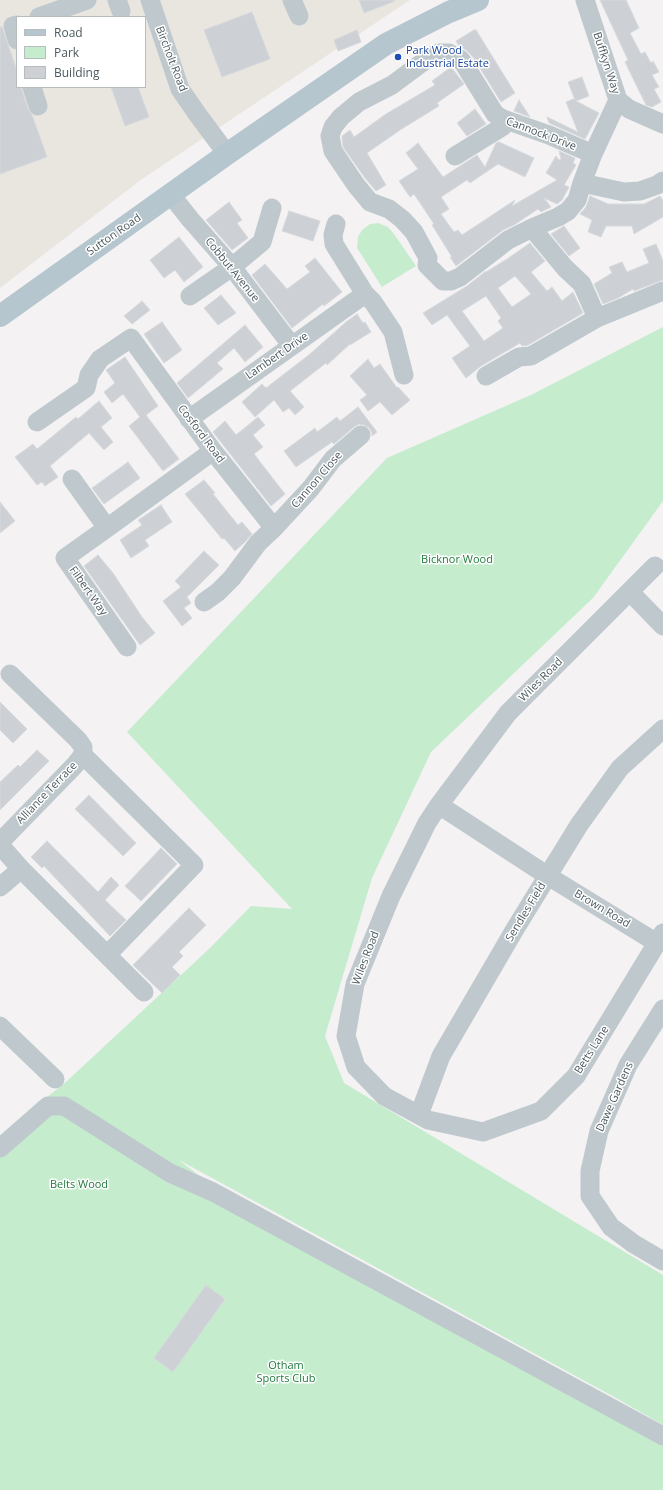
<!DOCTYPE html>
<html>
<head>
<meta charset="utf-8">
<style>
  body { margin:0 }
  #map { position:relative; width:663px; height:1490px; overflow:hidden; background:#f4f2f3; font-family:"Open Sans",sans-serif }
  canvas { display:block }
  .legend { position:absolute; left:16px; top:16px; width:130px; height:72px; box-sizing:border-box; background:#fff; border:1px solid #b7bdbf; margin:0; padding:5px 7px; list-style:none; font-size:12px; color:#4b595e }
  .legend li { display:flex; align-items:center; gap:8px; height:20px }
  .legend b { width:20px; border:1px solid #b7bdbf }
</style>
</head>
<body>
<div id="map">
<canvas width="663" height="1490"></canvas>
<ul class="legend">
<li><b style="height:5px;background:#b5c6ce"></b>Road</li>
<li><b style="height:11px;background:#c6ecce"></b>Park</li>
<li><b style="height:11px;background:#cdd0d4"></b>Building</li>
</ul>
</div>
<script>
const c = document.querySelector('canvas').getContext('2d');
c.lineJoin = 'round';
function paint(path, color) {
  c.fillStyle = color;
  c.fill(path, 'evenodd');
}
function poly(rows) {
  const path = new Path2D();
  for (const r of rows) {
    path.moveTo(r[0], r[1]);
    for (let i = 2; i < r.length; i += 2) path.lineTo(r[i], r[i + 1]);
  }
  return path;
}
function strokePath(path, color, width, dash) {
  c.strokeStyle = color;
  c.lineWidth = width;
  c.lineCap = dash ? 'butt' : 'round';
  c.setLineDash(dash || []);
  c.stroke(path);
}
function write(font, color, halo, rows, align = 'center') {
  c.font = font + ' "Open Sans",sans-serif';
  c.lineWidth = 3;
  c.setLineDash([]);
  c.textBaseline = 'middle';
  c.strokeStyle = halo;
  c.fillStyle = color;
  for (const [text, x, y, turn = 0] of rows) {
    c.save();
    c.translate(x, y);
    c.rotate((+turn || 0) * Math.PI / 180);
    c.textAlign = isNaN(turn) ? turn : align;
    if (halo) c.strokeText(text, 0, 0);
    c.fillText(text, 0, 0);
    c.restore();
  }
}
const commercial = poly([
  [0,0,410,0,142,179,0,288],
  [17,17,145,17,145,87,17,87]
]);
const green = poly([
  [378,223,388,227,394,234,416,266,382,287,357,248,358,237,362,230,370,224],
  [663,327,663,501,593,598,431,752,372,878,325,1036,344,1083,663,1275,663,1425,616,1398,179,1160,272,1232,663,1445,663,1490,0,1490,0,1135,67,1081,210,948,251,906,292,909,127,732,387,458,533,394]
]);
const building = poly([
  [359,0,394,0,395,1,364,13,359,0],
  [600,0,626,0,639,28,630,33,641,54,645,52,651,63,653,61,659,72,652,75,659,87,654,89,661,102,652,107,646,105,625,62,628,60,600,0],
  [252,12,270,59,222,77,204,30,252,12],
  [0,27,2,27,17,71,17,87,21,87,28,109,32,115,47,157,0,174,0,27],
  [357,30,361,42,338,51,334,40,357,30],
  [474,30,476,30,515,93,501,102,473,57,466,50,459,46,456,41,474,30],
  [451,67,464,84,437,103,439,106,400,130,367,153,386,185,376,191,365,178,343,147,342,136,350,130,354,137,386,114,435,85,432,81,451,67],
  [582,77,589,96,576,101,599,113,585,139,549,123,547,117,578,132,566,102,573,99,575,100,568,82,582,77],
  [111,87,138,87,149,117,125,126,111,87],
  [519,100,530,117,514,111,519,100],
  [475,109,486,124,467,136,457,123,475,109],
  [499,142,534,158,525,177,498,164,470,183,467,180,441,197,449,209,441,214,454,232,458,230,462,235,515,200,512,206,557,180,546,173,556,156,559,160,561,159,559,151,575,158,573,163,576,165,564,185,569,187,562,200,557,204,544,198,551,207,541,212,538,209,514,225,503,230,456,266,450,257,452,257,432,225,434,224,414,194,410,197,399,181,418,169,406,153,418,143,443,177,477,155,485,167,496,143,499,142],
  [590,196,608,204,644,204,660,196,663,201,663,217,634,234,632,226,606,226,601,237,588,232,592,220,580,214,586,207,590,196],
  [229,202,242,220,237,223,248,238,232,250,206,220,229,202],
  [289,211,320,221,313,241,282,231,289,211],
  [564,226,580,248,569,256,551,234,564,226],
  [179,237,203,267,184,282,175,270,164,278,150,260,179,237],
  [530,243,545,261,531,272,547,291,552,287,562,301,573,292,583,313,528,345,522,346,520,343,481,366,466,378,452,358,470,346,447,315,432,325,423,313,467,286,486,271,486,272,507,259,530,243],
  [515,276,531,294,512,307,498,288,515,276],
  [486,296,501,318,498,321,503,328,484,341,462,311,486,296],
  [656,244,663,261,663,280,634,291,633,289,618,298,603,304,594,284,612,273,609,267,622,262,627,272,649,263,643,249,656,244],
  [315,258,342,292,324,306,323,304,292,328,252,275,265,264,287,289,310,272,305,266,315,258],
  [221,295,236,313,218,325,204,308,221,295],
  [142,301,150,310,132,324,124,316,142,301],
  [357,314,363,323,365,322,371,332,350,345,350,344,327,365,326,363,290,391,304,407,295,415,289,408,283,412,274,400,255,417,242,402,262,384,266,388,310,354,346,322,357,314],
  [162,322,182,350,164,363,144,334,162,322],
  [245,325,263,347,245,362,234,348,217,363,223,369,188,398,177,383,245,325],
  [125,357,158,406,146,415,179,459,163,471,129,426,140,417,123,394,112,403,104,392,115,383,106,370,125,357],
  [368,359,374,368,380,364,397,388,398,387,410,400,392,415,380,402,368,411,360,400,367,395,350,376,368,359],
  [99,401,112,418,101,427,113,442,104,450,89,433,50,466,58,477,45,486,42,482,37,485,15,457,33,444,37,449,76,417,78,419,99,401],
  [358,407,377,432,372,436,372,433,369,428,364,425,359,424,354,427,334,444,332,442,296,467,284,451,315,428,317,432,337,417,340,421,358,407],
  [258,417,265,425,253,435,263,447,254,454,285,494,271,506,213,432,225,421,236,435,258,417],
  [128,462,140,478,104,504,92,488,128,462],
  [204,480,215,493,213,494,238,525,242,522,252,534,245,542,235,551,224,538,222,539,185,494,204,480],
  [0,502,15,521,0,533,0,502],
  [161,505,172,522,145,540,149,546,131,558,120,540,142,525,138,520,161,505],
  [204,551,219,565,187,597,191,603,184,608,192,618,182,626,163,601,181,587,175,581,204,551],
  [98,555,113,573,142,617,155,633,140,645,84,566,98,555],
  [0,702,27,729,13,743,0,730,0,702],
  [37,750,49,761,0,810,0,782,18,765,20,767,37,750],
  [89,795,136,843,123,856,75,809,89,795],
  [47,841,98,892,111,877,119,885,105,900,126,920,110,936,44,866,42,868,31,857,47,841],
  [161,848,177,864,141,901,125,886,161,848],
  [189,908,206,925,179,952,183,956,172,967,180,975,162,993,133,965,189,908],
  [206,1285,225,1299,173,1372,154,1358,206,1285]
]);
const minor = poly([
  [117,0,121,11],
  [150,0,180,89,198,115,227,154],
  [292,0,299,16],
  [585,0,618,100,629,109,663,124],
  [39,17,87,0],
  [17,25,13,26,17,40],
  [32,87,38,106],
  [593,154,549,135,503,119,495,114,464,64,460,59,449,53,439,53,431,56,392,85,359,102,341,117,333,127,330,136,333,151,356,185,370,202,389,209,402,219,414,232,428,258,427,265,443,281,451,281,460,277,508,240,532,228,558,217,568,211,577,200,582,183,593,154,618,100],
  [455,156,502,127,503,119],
  [582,183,624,192,640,191,657,185,663,181],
  [171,195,190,219,232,267,292,346],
  [336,224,333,235,334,244,365,294,373,302,393,332,404,375],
  [190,296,232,267,262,242,272,208],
  [597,318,663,291],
  [486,376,519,357,531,356,597,318,582,284,565,268,532,228],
  [189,419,365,294],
  [37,422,86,388,89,375,100,359,131,338,213,451,274,528],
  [72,479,107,528,213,451],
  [107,528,65,558,127,647],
  [655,566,508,713,439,805,548,876,657,943],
  [630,592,663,626],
  [204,602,218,592,232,578,258,543,274,528,311,488,333,459,361,435],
  [83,755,194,865,107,955],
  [439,805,427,823,391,896,355,984,346,1036,356,1067,384,1096,428,1120,483,1132,541,1111,576,1076,663,933],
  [0,842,74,766,83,755,83,747,78,740,10,674],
  [0,845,21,869,144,992],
  [0,887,21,869],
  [663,1009,628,1065,599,1131,590,1171,590,1196,611,1227,634,1244,663,1261],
  [0,1026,55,1079],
  [419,1115,441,1056,515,929,579,825,620,768,663,729],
  [0,1148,48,1106,64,1106,170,1173,213,1192,663,1436]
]);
const major = poly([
  [0,316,227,154,386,44,449,12,478,0]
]);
const markers = [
  [398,57,4,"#1a4fb4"]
];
const transitNames = [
  ["Park Wood",406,51],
  ["Industrial Estate",406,64]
];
const streetNames = [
  ["Bircholt Road",171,59,69],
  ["Buffkyn Way",606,63,72],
  ["Cannock Drive",541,134,21],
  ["Sutton Road",114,235,-35],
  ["Cobbut Avenue",232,270,51],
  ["Lambert Drive",277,356,-35],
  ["Cosford Road",201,434,53],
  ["Cannon Close",317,480,-49],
  ["Filbert Way",88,591,55],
  ["Wiles Road",541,680,-45],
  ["Alliance Terrace",47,793,-46],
  ["Brown Road",602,909,31],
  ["Sendles Field",526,912,-59],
  ["Wiles Road",366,958,-69],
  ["Betts Lane",592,1050,-58],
  ["Dawe Gardens",615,1097,-66]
];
const parkNames = [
  ["Bicknor Wood",457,560],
  ["Belts Wood",79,1185],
  ["Otham",286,1366],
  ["Sports Club",286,1379]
];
paint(commercial, '#e9e6e0');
paint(green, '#c6ecce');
paint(building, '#cdd0d4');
strokePath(building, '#d7dadd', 1);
strokePath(minor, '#bfc9cd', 19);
strokePath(major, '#b5c6ce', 22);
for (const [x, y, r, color] of markers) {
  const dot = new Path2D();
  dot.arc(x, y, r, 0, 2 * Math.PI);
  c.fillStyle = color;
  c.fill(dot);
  strokePath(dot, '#fff', 1.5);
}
write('11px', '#164399', '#fff', transitNames, 'left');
write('11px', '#4b595e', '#fff', streetNames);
write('11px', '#217a3d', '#fff', parkNames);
</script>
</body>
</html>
